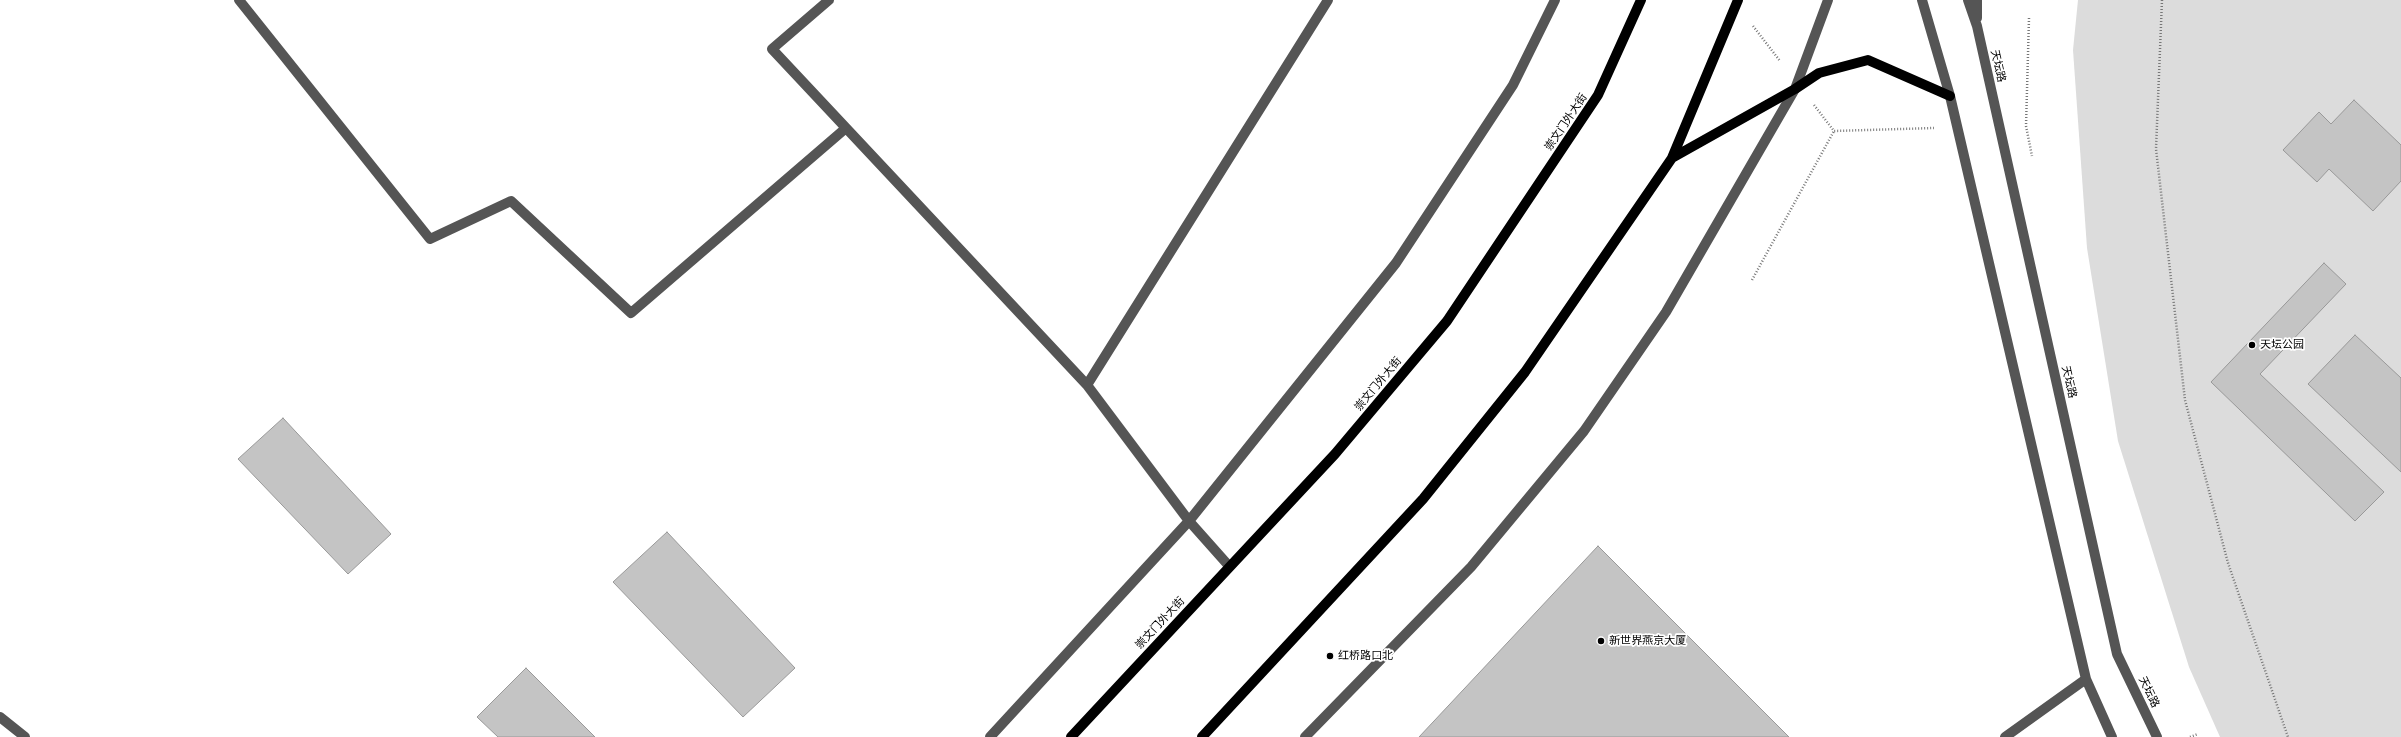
<!DOCTYPE html>
<html>
<head>
<meta charset="utf-8">
<style>
  body { margin:0 }
  canvas { display:block; background:#fff }
</style>
</head>
<body>
<canvas width="2401" height="737"></canvas>
<script>
const c = document.querySelector('canvas').getContext('2d');
c.lineJoin = 'round';
function paint(path, color) {
  c.fillStyle = color;
  c.fill(path, 'evenodd');
}
function poly(rows) {
  const path = new Path2D();
  for (const r of rows) {
    path.moveTo(r[0], r[1]);
    for (let i = 2; i < r.length; i += 2) path.lineTo(r[i], r[i + 1]);
  }
  return path;
}
function strokePath(path, color, width, dash) {
  c.strokeStyle = color;
  c.lineWidth = width;
  c.lineCap = dash ? 'butt' : 'round';
  c.setLineDash(dash || []);
  c.stroke(path);
}
function write(font, color, halo, rows, align = 'center') {
  c.font = font + ' "Public Sans","Noto Sans SC",sans-serif';
  c.lineWidth = 3.5;
  c.setLineDash([]);
  c.textBaseline = 'middle';
  c.strokeStyle = halo;
  c.fillStyle = color;
  for (const [text, x, y, turn = 0] of rows) {
    c.save();
    c.translate(x, y);
    c.rotate((+turn || 0) * Math.PI / 180);
    c.textAlign = isNaN(turn) ? turn : align;
    if (halo) c.strokeText(text, 0, 0);
    c.fillText(text, 0, 0);
    c.restore();
  }
}
const green = poly([
  [2078,0,2401,0,2401,737,2220,737,2189,667,2118,441,2087,248,2073,50]
]);
const building = poly([
  [2354,100,2401,145,2401,181,2373,211,2329,169,2317,182,2283,150,2319,112,2331,124,2354,100],
  [2324,263,2346,284,2260,374,2384,492,2355,521,2211,382,2324,263],
  [2355,335,2401,378,2401,472,2308,384,2355,335],
  [283,418,391,534,348,574,238,459,283,418],
  [667,532,795,668,743,717,613,582,667,532],
  [1598,546,1789,737,1419,737,1598,546],
  [526,668,595,737,498,737,477,717,526,668]
]);
const path = poly([
  [2162,0,2156,149,2185,400,2228,563,2288,737],
  [2029,18,2026,126,2032,156],
  [1753,26,1780,61],
  [1814,105,1834,131,1934,128],
  [1752,280,1834,131],
  [2190,737,2198,734]
]);
const minor = poly([
  [239,0,430,239,511,201,631,313,846,128],
  [829,0,772,49,1087,385],
  [1922,0,1950,96,2086,679,2112,737],
  [1968,0,1977,26,2117,654,2157,737],
  [1977,18,1977,0],
  [1229,566,1189,521,1087,385,1328,0],
  [0,717,25,737],
  [990,737,1189,521,1396,263,1513,85,1555,0],
  [1305,737,1471,567,1584,431,1666,312,1795,89,1828,0],
  [2005,737,2086,679]
]);
const major = poly([
  [1672,158,1795,89,1819,73,1868,60,1950,96],
  [1071,737,1335,454,1447,321,1598,95,1641,0],
  [1202,737,1423,499,1525,372,1672,158,1738,0]
]);
const markers = [
  [2252,345,4,"#000"],
  [1601,641,4,"#000"],
  [1330,656,4,"#000"]
];
const streetNames = [
  ["天坛路",1998,66,77],
  ["崇文门外大街",1566,122,-56],
  ["天坛路",2069,382,77],
  ["崇文门外大街",1378,384,-50],
  ["崇文门外大街",1160,623,-47],
  ["天坛路",2149,692,64]
];
const poiNames = [
  ["天坛公园",2260,345],
  ["新世界燕京大厦",1609,641],
  ["红桥路口北",1338,656]
];
paint(green, '#dcdcdc');
paint(building, '#c4c4c4');
strokePath(building, '#999', 1);
strokePath(path, '#777', 2.5, [1, 2]);
strokePath(minor, '#555', 10);
strokePath(major, '#000', 10);
for (const [x, y, r, color] of markers) {
  const dot = new Path2D();
  dot.arc(x, y, r, 0, 2 * Math.PI);
  c.fillStyle = color;
  c.fill(dot);
  strokePath(dot, '#fff', 1.5);
}
write('11px', '#000', '#fff', streetNames);
write('11px', '#000', '#fff', poiNames, 'left');
</script>
</body>
</html>
